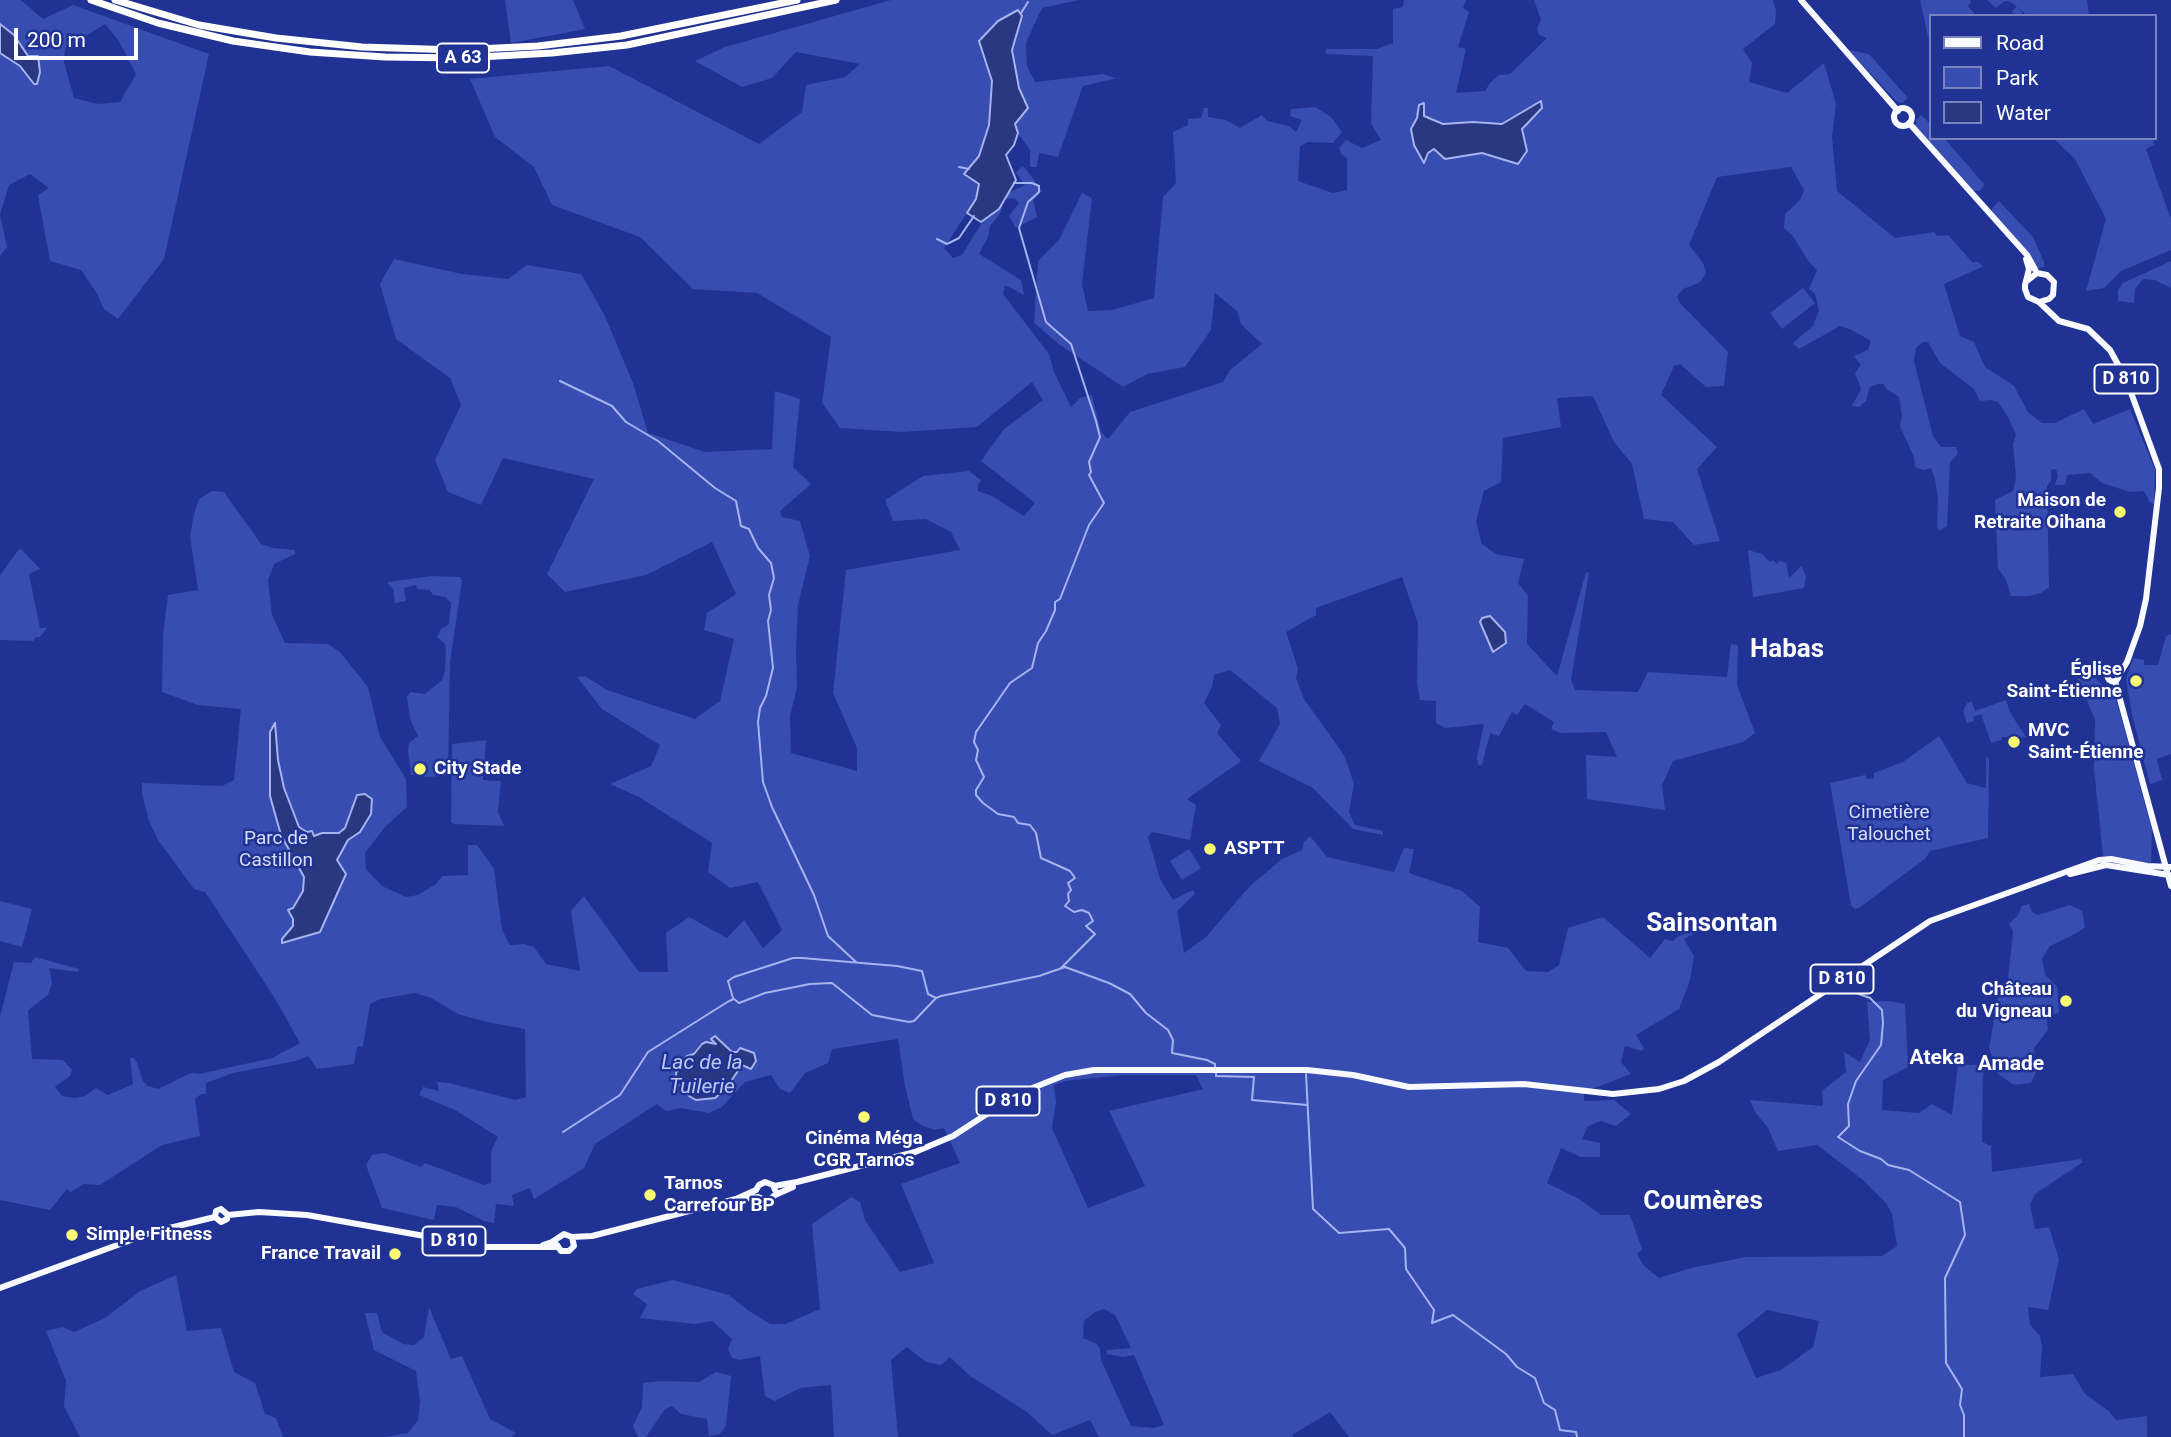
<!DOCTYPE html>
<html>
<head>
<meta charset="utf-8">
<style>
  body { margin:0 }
  #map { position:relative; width:2171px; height:1437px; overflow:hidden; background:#203293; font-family:Roboto,sans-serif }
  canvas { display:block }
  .legend { position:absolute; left:1929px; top:14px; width:228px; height:126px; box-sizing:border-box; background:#203293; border:2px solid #7984be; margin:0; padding:9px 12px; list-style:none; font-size:21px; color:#fff }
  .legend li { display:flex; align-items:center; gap:14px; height:35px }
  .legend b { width:35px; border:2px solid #7984be }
  .scale { position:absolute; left:14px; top:28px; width:124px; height:32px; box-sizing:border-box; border:4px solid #fff; border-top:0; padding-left:9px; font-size:21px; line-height:24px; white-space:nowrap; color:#fff; -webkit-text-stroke:5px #203293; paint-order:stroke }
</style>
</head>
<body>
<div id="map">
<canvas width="2171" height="1437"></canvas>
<ul class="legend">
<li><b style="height:9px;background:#f9faff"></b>Road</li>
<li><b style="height:19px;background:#374db2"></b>Park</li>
<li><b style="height:19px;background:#2a3882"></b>Water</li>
</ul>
<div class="scale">200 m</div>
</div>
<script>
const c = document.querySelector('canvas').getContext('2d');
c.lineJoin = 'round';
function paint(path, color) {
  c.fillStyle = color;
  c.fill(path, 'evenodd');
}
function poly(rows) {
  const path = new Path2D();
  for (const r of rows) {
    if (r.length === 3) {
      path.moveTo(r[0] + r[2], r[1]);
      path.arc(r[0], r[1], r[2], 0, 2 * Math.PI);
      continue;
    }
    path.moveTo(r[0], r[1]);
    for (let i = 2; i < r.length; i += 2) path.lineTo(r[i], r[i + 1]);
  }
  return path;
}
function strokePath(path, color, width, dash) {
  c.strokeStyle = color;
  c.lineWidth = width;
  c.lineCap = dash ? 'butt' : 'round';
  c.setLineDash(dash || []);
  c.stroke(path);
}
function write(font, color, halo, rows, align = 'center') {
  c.font = font + ' Roboto,sans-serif';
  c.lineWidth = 5;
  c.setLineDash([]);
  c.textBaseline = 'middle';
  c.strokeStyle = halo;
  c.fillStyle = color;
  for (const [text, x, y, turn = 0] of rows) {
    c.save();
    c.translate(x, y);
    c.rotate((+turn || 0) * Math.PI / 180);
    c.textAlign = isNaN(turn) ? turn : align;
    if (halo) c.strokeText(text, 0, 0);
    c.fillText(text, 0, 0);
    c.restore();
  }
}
const green = poly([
  [0,0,21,0,43,19,73,5,209,54,164,259,118,319,104,309,96,292,81,270,50,261,38,195,49,188,30,174,9,185,0,215,7,247,0,256],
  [105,24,119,41,136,74,120,102,98,104,74,98,64,62,65,49],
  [505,0,573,0,585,29,511,43],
  [891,0,1079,0,1042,8,1026,43,1027,66,1035,82,1103,74,1115,78,1130,75,1083,86,1058,157,1039,153,1037,167,1030,167,1030,150,1018,133,1015,124,1028,108,1019,88,1012,50,1022,16,979,42,992,81,989,125,979,156,965,173,979,183,976,199,944,248,953,258,962,255,986,216,1002,196,1025,185,1016,173,1022,166,1025,168,1042,191,1033,201,1037,217,1016,228,1009,216,1019,203,1014,198,1004,199,1001,212,990,226,988,237,979,254,1021,280,1024,295,1005,285,1003,294,1049,354,1054,372,1071,407,1080,398,1092,395,1101,432,1108,439,1130,412,1223,382,1230,370,1262,344,1241,324,1237,311,1215,293,1211,330,1185,367,1147,374,1123,387,1060,345,1034,323,1038,261,1059,240,1082,193,1092,198,1082,284,1088,311,1112,310,1154,298,1163,197,1176,183,1173,132,1188,125,1188,119,1201,118,1204,108,1208,108,1208,117,1226,120,1240,128,1262,115,1267,121,1289,126,1296,132,1302,120,1290,116,1291,109,1315,107,1331,117,1342,132,1333,143,1308,142,1300,146,1298,181,1333,193,1347,190,1347,158,1341,154,1339,148,1346,140,1362,148,1381,140,1371,123,1373,56,1326,54,1326,49,1377,49,1393,43,1393,9,1403,7,1404,0,1466,0,1463,8,1469,12,1458,47,1466,49,1456,93,1485,91,1490,83,1499,75,1510,74,1547,38,1539,35,1537,28,1541,20,1534,0,1773,0,1776,10,1775,24,1743,49,1752,63,1749,82,1787,93,1824,63,1836,104,1832,137,1837,191,1895,238,1934,232,1937,236,1948,235,1973,263,1976,261,1983,266,1986,265,1944,284,1960,336,1974,342,1985,367,2014,386,2028,412,2042,423,2055,423,2084,409,2093,424,2130,409,2155,470,2154,504,2150,502,2144,491,2130,492,2102,483,2090,473,2067,475,2065,485,2055,485,2058,476,2056,469,2051,470,2051,481,2047,486,2049,587,2041,593,2029,596,2011,596,2006,580,1998,568,1995,500,2013,491,2016,478,2013,444,2016,435,2008,417,1998,402,1991,400,1980,401,1974,389,1940,363,1928,342,1923,342,1916,348,1914,361,1933,436,1941,447,1956,447,1958,454,1950,462,1947,526,1939,531,1937,526,1938,499,1935,479,1931,468,1923,470,1915,467,1914,457,1900,426,1902,416,1899,397,1886,389,1884,384,1878,384,1870,387,1866,401,1859,407,1852,406,1861,389,1855,373,1861,365,1854,356,1868,350,1871,341,1852,330,1840,326,1799,349,1793,343,1813,326,1819,311,1815,294,1809,289,1817,270,1808,261,1793,236,1784,228,1785,214,1800,200,1804,190,1791,167,1717,177,1689,245,1703,263,1706,271,1704,277,1699,283,1683,289,1677,296,1680,303,1728,352,1724,386,1706,387,1680,364,1674,366,1661,395,1717,447,1697,469,1720,541,1694,545,1673,522,1644,519,1632,464,1614,442,1593,396,1557,398,1561,427,1503,438,1501,482,1484,491,1476,522,1482,544,1496,554,1524,559,1518,583,1528,596,1527,644,1557,676,1586,572,1589,573,1571,680,1575,690,1638,692,1648,672,1727,677,1731,644,1738,645,1737,685,1755,733,1743,742,1673,761,1662,785,1665,810,1587,799,1586,755,1617,757,1606,732,1560,733,1551,729,1554,722,1525,704,1517,715,1512,712,1499,736,1490,733,1482,765,1478,765,1477,757,1484,724,1445,728,1436,723,1436,701,1420,700,1417,683,1418,623,1402,577,1316,608,1316,615,1286,632,1298,669,1296,678,1304,699,1344,755,1354,784,1349,812,1355,825,1383,831,1383,835,1353,829,1313,788,1259,761,1280,724,1277,708,1230,670,1214,675,1212,687,1204,703,1221,725,1217,733,1241,761,1187,799,1196,805,1190,840,1152,832,1148,837,1160,879,1173,900,1193,890,1195,894,1177,911,1184,953,1206,937,1249,887,1282,859,1302,850,1304,842,1310,836,1327,857,1394,872,1404,848,1414,849,1409,873,1462,891,1480,907,1478,942,1508,948,1526,971,1548,972,1559,965,1568,928,1603,917,1650,958,1665,939,1673,941,1677,937,1692,931,1704,922,1707,927,1684,939,1694,956,1690,980,1679,1009,1636,1035,1644,1048,1642,1051,1625,1046,1621,1062,1631,1074,1584,1092,1584,1101,1614,1100,1631,1114,1616,1126,1601,1121,1588,1126,1582,1139,1600,1143,1600,1157,1581,1157,1561,1148,1547,1183,1579,1199,1601,1215,1630,1215,1642,1249,1637,1254,1644,1266,1659,1278,1691,1268,1746,1257,1882,1256,1897,1246,1892,1214,1886,1203,1863,1180,1817,1145,1778,1151,1768,1128,1755,1112,1750,1100,1823,1106,1822,1091,1846,1072,1844,1052,1860,1062,1870,1040,1867,1002,1889,1001,1905,1004,1908,1067,1883,1080,1882,1110,1919,1113,1932,1104,1952,1115,1958,1065,1983,1065,1982,1142,1991,1146,1992,1172,2081,1159,2083,1162,2035,1194,2030,1204,2035,1229,2049,1227,2059,1259,2048,1310,2028,1307,2030,1325,2040,1336,2042,1347,2040,1377,2073,1374,2085,1394,2109,1411,2116,1420,2147,1416,2147,1437,1349,1437,1330,1412,1292,1435,1293,1437,1099,1437,1090,1420,1052,1435,1027,1412,970,1376,950,1357,941,1365,926,1362,907,1347,891,1360,898,1437,834,1437,831,1385,800,1388,775,1401,765,1396,760,1356,740,1360,732,1358,728,1349,732,1339,712,1321,695,1324,640,1318,647,1304,633,1294,637,1289,673,1280,729,1295,749,1311,770,1324,785,1324,820,1309,812,1224,851,1197,860,1202,865,1220,900,1272,934,1263,901,1184,960,1163,944,1128,934,1130,921,1125,913,1119,905,1086,898,1039,832,1049,828,1063,805,1073,790,1093,780,1089,771,1075,745,1082,722,1107,709,1113,681,1108,666,1111,657,1104,595,1144,584,1168,534,1199,530,1188,512,1195,514,1206,496,1204,494,1223,484,1221,456,1207,437,1205,434,1220,382,1208,366,1165,372,1155,384,1153,421,1167,425,1163,484,1185,491,1183,491,1151,498,1137,455,1110,419,1095,423,1087,439,1091,437,1082,449,1083,515,1100,526,1097,525,1029,487,1022,458,1014,431,998,415,993,380,999,370,1004,363,1046,357,1047,354,1064,317,1069,308,1056,296,1061,233,1073,206,1083,206,1094,201,1094,195,1099,200,1136,162,1145,100,1185,84,1184,70,1192,67,1189,50,1210,0,1200,0,1017,14,962,31,963,35,957,79,969,78,972,49,968,52,983,48,995,28,1010,32,1059,63,1060,72,1070,70,1076,55,1087,62,1096,75,1098,85,1096,96,1088,108,1095,133,1084,130,1058,134,1058,137,1063,143,1081,148,1086,158,1089,191,1073,199,1074,272,1058,300,1043,274,997,205,892,194,889,158,840,149,821,142,794,142,783,222,786,234,780,241,709,198,705,162,692,163,635,168,595,198,590,190,536,194,514,199,499,212,491,224,492,261,544,273,548,295,550,295,554,274,564,268,580,272,615,285,643,328,644,340,652,368,687,380,737,406,779,407,807,385,827,365,853,366,869,382,886,406,897,418,895,436,884,442,876,468,875,468,845,477,845,494,869,502,930,510,945,524,944,534,947,546,964,580,971,571,911,584,896,639,972,668,972,666,933,689,917,727,938,744,920,763,948,782,930,758,882,730,888,708,872,712,843,639,797,610,784,651,766,660,745,602,709,577,677,585,676,607,690,695,719,720,701,734,639,704,630,707,613,736,594,712,542,646,575,565,592,547,574,594,479,503,458,481,505,448,492,435,460,461,405,450,378,396,339,380,284,394,259,462,274,508,279,527,265,581,274,604,314,633,383,648,433,705,452,772,449,775,391,800,399,793,467,811,484,780,511,782,517,800,521,810,556,798,605,796,652,797,687,790,716,791,753,857,771,857,748,833,693,846,570,960,550,951,532,926,519,893,521,885,500,923,476,969,471,981,480,978,485,978,491,992,496,1024,516,1035,503,981,461,1004,429,1043,400,1032,382,977,427,902,432,840,428,822,403,831,337,757,293,693,289,640,237,552,205,534,167,495,137,470,79,609,66,759,144,802,112,806,85,845,77,860,64,796,52,772,78,742,87,695,61,725,47],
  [1540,102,1522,129,1527,151,1518,164,1482,153,1445,159,1434,149,1428,153,1424,162,1414,145,1411,129,1424,103,1424,116,1443,124,1473,122,1502,124],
  [706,1042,715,1044,722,1043,732,1052,742,1050,753,1053,756,1061,751,1069,742,1065,729,1084,725,1084,721,1093,711,1099,694,1054],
  [1123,1075,1196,1075,1203,1089,1109,1111,1145,1186,1088,1208,1052,1128,1056,1102,1054,1085,1065,1081],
  [1104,1309,1115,1315,1131,1348,1107,1350,1107,1354,1123,1357,1134,1355,1164,1425,1154,1428,1131,1426,1101,1360,1100,1349,1097,1344,1083,1338,1084,1321,1095,1312],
  [1767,1310,1819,1321,1813,1347,1781,1370,1756,1378,1737,1334],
  [1920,0,1970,0,1971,2,1968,6,1976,16,1931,16,1931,50],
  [1987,0,2087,0,2089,16,2027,16,2019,8,2024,16,2015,16,2012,11,2017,7,2011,2,2005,1,1996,8],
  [1849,50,1869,54,1908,98,1902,103,1896,101],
  [1921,115,1931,124,1931,138,1944,138,1984,184,1984,186,1979,191,1974,191,1916,127,1916,120],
  [2053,138,2153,138,2154,145,2146,149,2171,219,2171,250,2121,271,2104,288,2086,291,2106,219,2075,159],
  [1999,201,2033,237,2044,262,2044,267,2038,268,1991,212,1993,207],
  [2171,261,2171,288,2155,280,2143,279,2135,289,2134,303,2118,301,2118,290,2123,283],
  [1803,288,1815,303,1782,329,1770,313],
  [20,548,40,569,29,574,40,628,47,628,40,637,36,637,33,641,0,640,0,575],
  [1748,550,1762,554,1770,562,1773,560,1777,564,1779,561,1786,563,1789,578,1801,566,1806,576,1804,588,1753,597],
  [431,576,460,577,462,581,450,662,448,776,425,777,424,774,411,775,408,749,409,743,418,736,410,719,407,697,410,692,425,694,442,680,445,671,446,649,445,644,437,637,441,629,449,624,451,603,445,597,433,595,430,590,417,589,416,585,404,588,406,601,395,603,393,589,388,584,388,582],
  [2171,634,2171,754,2157,759,2162,780,2150,784,2132,715,2126,679,2133,658,2144,660,2144,665,2158,665,2166,636],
  [2095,678,2115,695,2152,830,2151,863,2145,864,2103,856,2094,769,2095,719,2077,679],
  [2006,700,2011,714,2026,737,2002,737,2001,740,1991,743,1981,714,1973,717,1974,721,1967,723,1963,711,1967,703,1972,702,1975,711],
  [1939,736,1967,783,1986,788,1986,757,1989,758,1988,838,1930,851,1926,858,1859,908,1855,909,1851,905,1830,783,1865,775,1867,779,1874,778,1874,773,1903,762],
  [486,740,483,780,501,781,498,812,504,826,454,824,451,822,452,744],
  [1189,849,1201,868,1182,880,1170,861],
  [0,901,32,909,22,947,0,941],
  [2029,904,2032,912,2038,915,2070,905,2082,911,2085,927,2077,933,2050,946,2042,959,2045,975,2057,986,2059,1012,2047,1018,2048,1030,2034,1048,2036,1072,2031,1083,2014,1085,1998,1074,1989,1048,1999,991,2007,989,2013,931,2009,924,2018,915,2022,906],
  [176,1275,187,1331,221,1328,234,1372,255,1383,265,1414,276,1418,283,1437,80,1437,64,1407,66,1381,46,1331,63,1327,74,1332,105,1318,140,1291],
  [429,1307,451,1359,462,1356,490,1419,516,1433,512,1437,385,1437,408,1433,418,1420,420,1402,416,1371,374,1350,365,1313,377,1313,382,1332,403,1344,414,1345,424,1337],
  [716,1372,731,1376,726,1426,720,1434,709,1436,707,1419,681,1414,672,1406,665,1409,646,1437,638,1437,633,1426,642,1407,643,1383,661,1381,699,1382]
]);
const water = poly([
  [1018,10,1022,16,1012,50,1019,88,1028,108,1015,124,1018,133,1014,145,1006,155,1016,180,999,209,981,222,967,213,976,199,979,184,964,174,979,156,989,125,992,81,979,41,998,21,1018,10],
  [0,24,14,35,28,56,38,56,40,72,37,84,34,84,20,66,0,53,0,24],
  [1541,101,1542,108,1522,129,1527,151,1518,164,1482,153,1445,159,1434,149,1428,153,1424,163,1414,145,1411,129,1417,118,1419,105,1424,103,1424,116,1443,124,1473,122,1502,124,1541,101],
  [1490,616,1505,632,1506,643,1493,652,1480,622,1482,618,1490,616],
  [275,723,278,760,284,788,299,827,307,832,312,831,314,836,322,833,339,833,345,828,357,795,365,794,372,799,371,814,360,832,348,840,337,860,346,874,320,932,282,943,282,939,293,926,293,919,288,910,293,908,303,891,304,877,281,835,270,796,270,732,275,723],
  [715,1036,732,1052,737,1052,740,1048,754,1053,756,1061,751,1069,742,1065,729,1084,725,1085,721,1093,715,1098,696,1100,689,1096,677,1083,676,1073,687,1056,694,1054,702,1044,706,1042,716,1044,711,1039,715,1036]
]);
const stream = poly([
  [1021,13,1028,2],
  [959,167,969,169],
  [1014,183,1032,183,1039,186,1039,192,1028,202,1019,228,1046,322,1071,344,1096,421,1100,437,1089,462,1091,472,1089,475,1104,503,1089,525,1060,599,1055,602,1055,610,1046,631,1038,643,1032,668,1010,683,976,732,974,742,978,750,976,760,984,777,976,790,976,795,983,803,998,814,1014,817,1018,823,1030,825,1036,833,1041,858,1070,871,1075,878,1068,883,1071,890,1068,894,1069,901,1065,906,1074,912,1082,910,1089,913,1093,921,1086,926,1095,934,1061,968],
  [937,239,947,244,959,238,974,216],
  [560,381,612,406,626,422,658,441,715,488,736,501,741,526,749,529,758,548,771,563,774,578,769,595,771,610,768,621,773,668,766,696,760,708,758,722,763,782,772,807,814,895,828,936,856,962],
  [1846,982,1856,993,1870,998,1882,1010,1883,1023,1881,1045,1856,1081,1848,1104,1849,1126,1838,1137,1860,1151,1881,1159,1888,1165,1909,1170,1960,1202,1965,1235,1945,1278,1946,1363,1962,1389,1960,1405,1964,1415,1964,1437],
  [733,998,728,981,734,977,793,958,802,958,897,966,922,971,928,994,936,998],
  [1216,1073,1216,1076,1254,1077,1252,1100,1307,1105],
  [1306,1074,1313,1209,1339,1233,1389,1229,1405,1248,1406,1269,1434,1310,1432,1323,1453,1315,1506,1354,1517,1367,1535,1378,1544,1403,1555,1410,1560,1430,1576,1432,1577,1437],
  [563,1132,620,1095,648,1052,729,1001,734,999,739,1003,765,993,810,984,832,983,872,1015,909,1022,914,1021,936,998,941,996,1039,976,1065,967,1109,983,1130,994,1146,1013,1168,1030,1173,1040,1172,1053,1207,1060,1215,1064,1215,1068]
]);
const major = poly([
  [1801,0,1898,111],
  [1903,117,9],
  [1909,123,2027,255,2037,273],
  [2026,259,2029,269,2025,285,2025,289,2028,297,2039,302,2049,299,2053,295,2054,282,2047,275,2037,273,2027,281],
  [2039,302,2059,321,2088,329,2110,350,2126,379,2159,469,2159,488,2146,599,2140,626,2127,662,2119,675],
  [2113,676,5.5],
  [2115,681,2171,886],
  [2070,874,2106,865,2169,875],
  [774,1186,797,1182,915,1152,953,1136,996,1108,1035,1087,1065,1075,1094,1070,1307,1070,1353,1075,1409,1087,1524,1084,1613,1094,1659,1089,1684,1081,1719,1062,1930,921,2099,860,2111,859,2147,866,2171,867],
  [756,1190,759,1185,765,1182,773,1185,775,1190],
  [758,1197,768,1201,775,1195,793,1187],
  [736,1199,758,1197],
  [228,1215,259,1212,307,1215,486,1247,558,1247],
  [215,1217,216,1211,221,1209,228,1215],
  [215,1217,221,1222,227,1219,228,1215],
  [543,1245,552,1242,564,1234,572,1237,592,1236,736,1199,756,1190],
  [557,1245,561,1251,569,1251,574,1246,572,1237],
  [0,1288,153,1232,215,1217]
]);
const highway = poly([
  [91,0,158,23,233,41,310,52,385,57,461,58,552,53,627,45,836,0],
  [115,0,199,25,276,38,362,47,457,50,538,46,621,36,797,0]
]);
const markers = [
  [2120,512,7,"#fbfa73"],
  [2136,681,7,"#fbfa73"],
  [2014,742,7,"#fbfa73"],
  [420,769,7,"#fbfa73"],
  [1210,849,7,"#fbfa73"],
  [2066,1001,7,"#fbfa73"],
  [864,1117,7,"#fbfa73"],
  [650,1195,7,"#fbfa73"],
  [72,1235,7,"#fbfa73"],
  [395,1254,7,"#fbfa73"]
];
const shields = [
  [463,58,52],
  [2126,379,63],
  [1842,979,63],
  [1008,1101,63],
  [454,1241,63]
];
const shieldNames = [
  ["A 63",463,58],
  ["D 810",2126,379],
  ["D 810",1842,979],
  ["D 810",1008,1101],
  ["D 810",454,1241]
];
const poiNames = [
  ["Maison de",2106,501,"right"],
  ["Retraite Oihana",2106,523,"right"],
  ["Église",2122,670,"right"],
  ["Saint-Étienne",2122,692,"right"],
  ["MVC",2028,731],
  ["Saint-Étienne",2028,753],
  ["City Stade",434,769],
  ["ASPTT",1224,849],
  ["Château",2052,990,"right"],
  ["du Vigneau",2052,1012,"right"],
  ["Cinéma Méga",864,1139,"center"],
  ["CGR Tarnos",864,1161,"center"],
  ["Tarnos",664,1184],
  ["Carrefour BP",664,1206],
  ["Simple Fitness",86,1235],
  ["France Travail",381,1254,"right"]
];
const parkNames = [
  ["Cimetière",1889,813],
  ["Talouchet",1889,835],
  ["Parc de",276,839],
  ["Castillon",276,861]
];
const neighbourhoodNames = [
  ["Ateka",1937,1059],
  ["Amade",2011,1065]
];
const waterNames = [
  ["Lac de la",702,1064],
  ["Tuilerie",702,1088]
];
const districtNames = [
  ["Habas",1787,650],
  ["Sainsontan",1712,924],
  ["Coumères",1703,1202]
];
paint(green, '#374db2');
paint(water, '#2a3882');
strokePath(water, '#a6b3ef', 2);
strokePath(stream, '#a6b3ef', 2);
strokePath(major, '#f9faff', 6);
strokePath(highway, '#fff', 7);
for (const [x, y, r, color] of markers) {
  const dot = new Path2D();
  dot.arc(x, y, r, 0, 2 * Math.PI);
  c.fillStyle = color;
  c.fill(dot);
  strokePath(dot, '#203293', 2.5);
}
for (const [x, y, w] of shields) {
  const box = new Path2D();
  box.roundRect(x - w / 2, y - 14.5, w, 29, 5);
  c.fillStyle = '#203293';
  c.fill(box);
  strokePath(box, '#fff', 2);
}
write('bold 18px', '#fff', null, shieldNames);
write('bold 19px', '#fff', '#203293', poiNames, 'left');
write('19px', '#d8defa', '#203293', parkNames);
write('bold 21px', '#fff', '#203293', neighbourhoodNames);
write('italic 21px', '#bec8f4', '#203293', waterNames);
write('bold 26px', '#fff', '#203293', districtNames);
</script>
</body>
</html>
